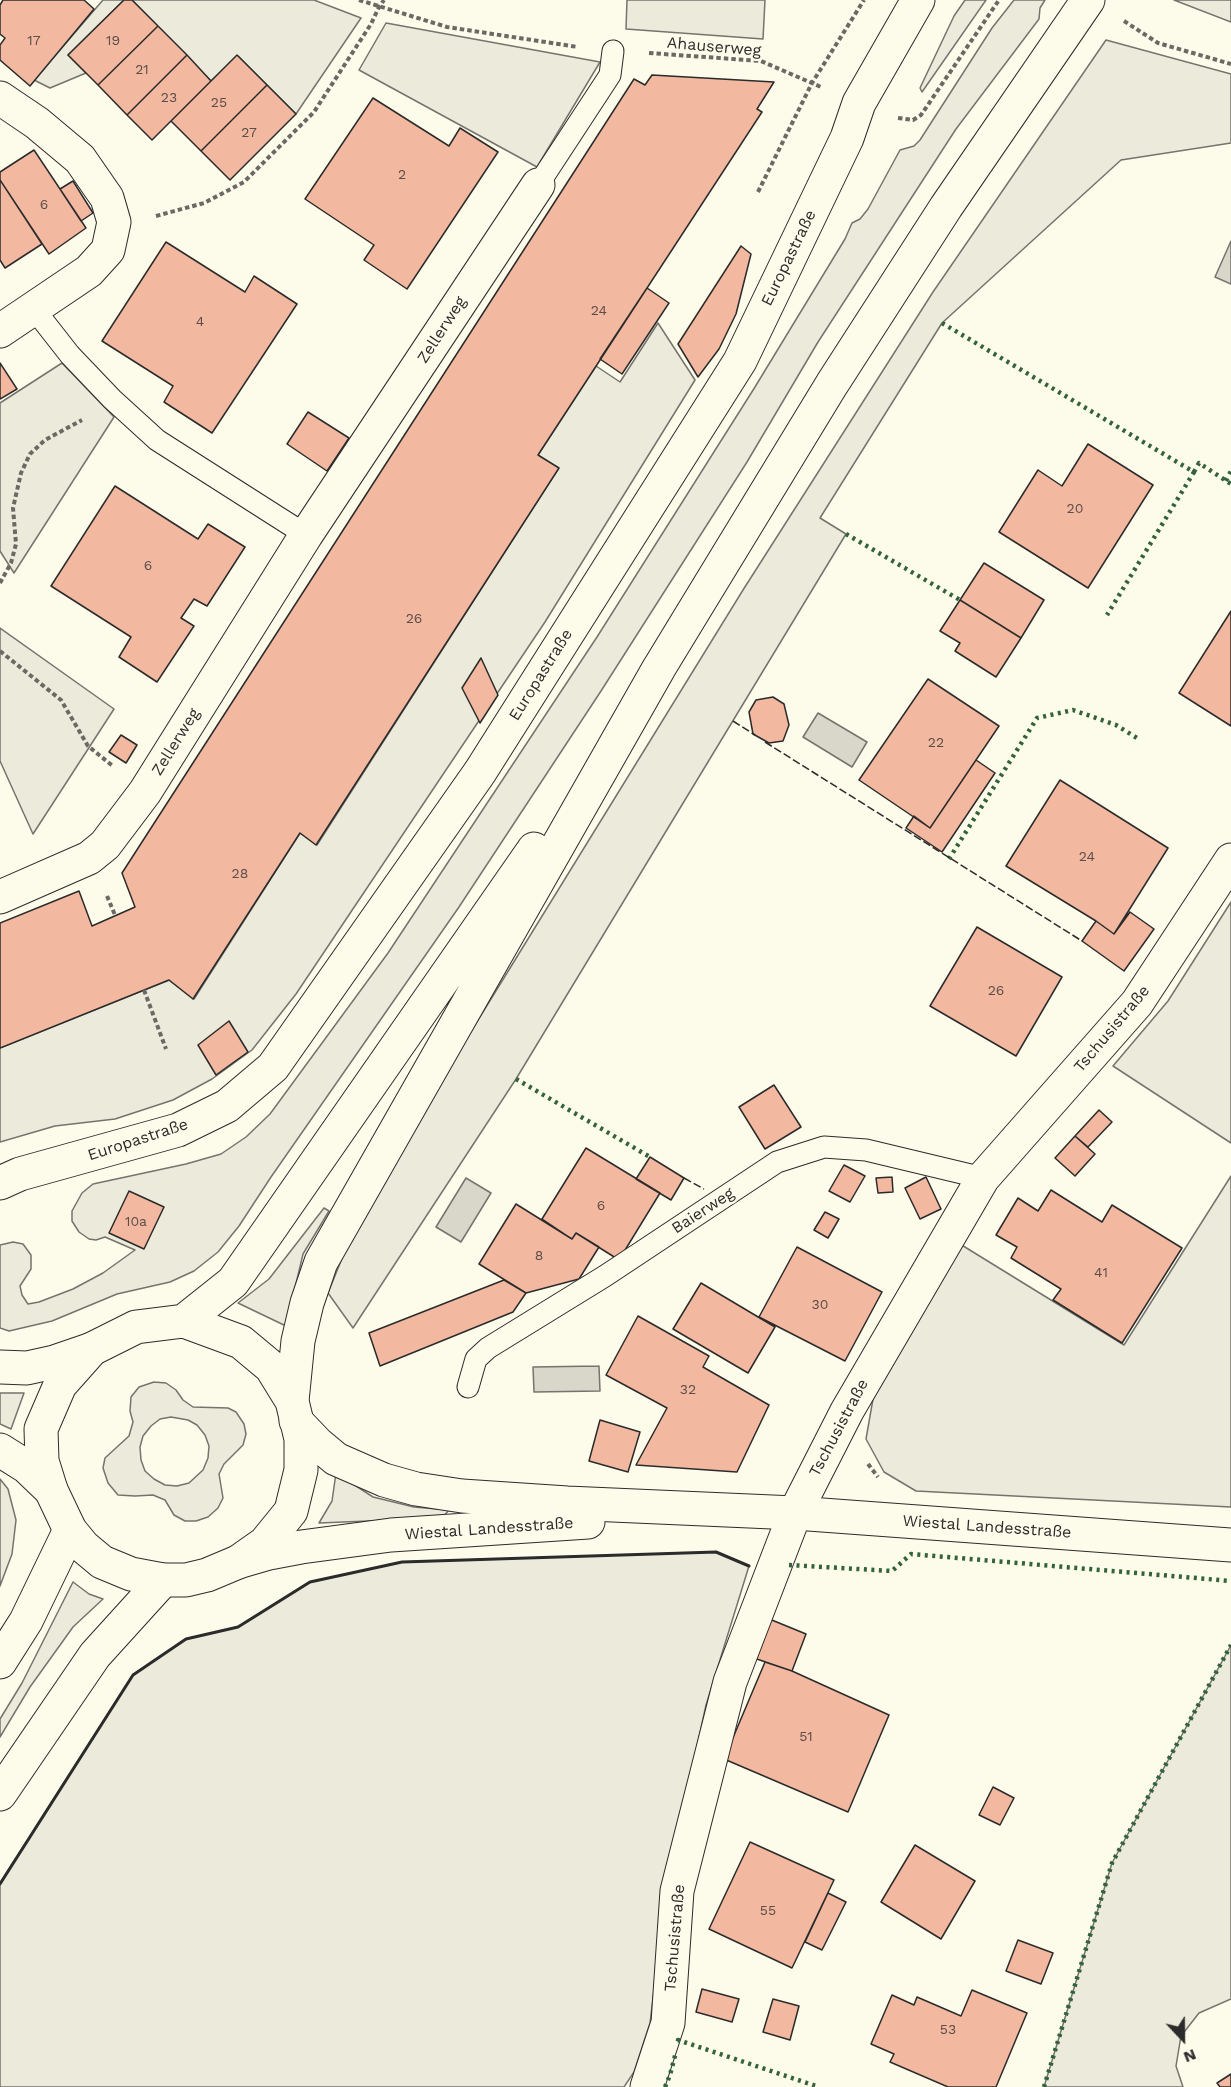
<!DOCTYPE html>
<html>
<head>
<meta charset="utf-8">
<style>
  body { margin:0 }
  #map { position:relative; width:1231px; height:2087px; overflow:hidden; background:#fdfbea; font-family:"Work Sans",sans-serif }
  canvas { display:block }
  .north { position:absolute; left:1153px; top:2009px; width:60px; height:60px; -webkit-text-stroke:4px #fdfbea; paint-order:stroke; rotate:158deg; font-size:16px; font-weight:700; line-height:24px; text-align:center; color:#2b2b2b }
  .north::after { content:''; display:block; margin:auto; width:21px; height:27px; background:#2b2b2b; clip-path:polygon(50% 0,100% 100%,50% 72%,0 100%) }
</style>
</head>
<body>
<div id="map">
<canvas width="1231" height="2087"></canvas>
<div class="north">N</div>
</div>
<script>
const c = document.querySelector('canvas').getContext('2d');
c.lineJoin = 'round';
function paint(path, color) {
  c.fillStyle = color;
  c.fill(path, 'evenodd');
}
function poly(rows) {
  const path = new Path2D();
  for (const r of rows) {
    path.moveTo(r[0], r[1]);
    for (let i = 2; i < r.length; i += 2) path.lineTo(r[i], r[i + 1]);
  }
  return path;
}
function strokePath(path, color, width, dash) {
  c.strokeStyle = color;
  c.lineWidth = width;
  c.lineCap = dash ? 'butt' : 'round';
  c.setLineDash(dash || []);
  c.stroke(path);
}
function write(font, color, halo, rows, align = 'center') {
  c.font = font + ' "Work Sans",sans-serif';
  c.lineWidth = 4.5;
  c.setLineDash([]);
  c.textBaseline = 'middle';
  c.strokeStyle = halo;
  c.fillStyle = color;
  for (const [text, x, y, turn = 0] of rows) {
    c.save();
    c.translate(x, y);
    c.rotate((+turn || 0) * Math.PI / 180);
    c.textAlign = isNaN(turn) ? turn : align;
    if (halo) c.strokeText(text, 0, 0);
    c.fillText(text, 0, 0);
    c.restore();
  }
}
const green = poly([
  [103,0,124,0,68,55,86,73,50,88,34,80,103,0],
  [132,0,314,0,361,18,296,114,238,56,211,81,132,0],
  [627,0,765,0,763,39,626,29,627,0],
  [965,0,986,0,922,92,920,88,954,16,965,0],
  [1014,0,1045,0,1040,8,1039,19,956,129,818,342,747,462,601,691,459,907,271,1177,239,1226,218,1252,194,1271,170,1282,117,1294,52,1321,9,1331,0,1328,0,1245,13,1242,23,1244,31,1255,31,1269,20,1286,22,1295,28,1304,39,1302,73,1289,103,1273,135,1250,105,1237,96,1240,89,1239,79,1232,72,1221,72,1211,82,1193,93,1184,186,1164,221,1154,246,1137,270,1114,388,953,597,637,755,387,845,239,852,223,860,219,868,209,900,150,914,146,920,140,992,28,1014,0],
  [1174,0,1231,0,1231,22,1174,0],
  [386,23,600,62,537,167,359,70,386,23],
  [1106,40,1231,74,1231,143,1121,160,942,323,820,518,846,534,516,1079,353,1328,328,1293,347,1246,462,1046,743,590,933,292,1106,40],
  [62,363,114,417,14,573,0,551,0,403,62,363],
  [0,628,114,709,33,834,0,761,0,628],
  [1231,902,1231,1143,1113,1066,1168,1001,1231,902],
  [1231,1176,1231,1507,916,1491,884,1472,866,1439,873,1399,960,1244,1124,1345,1231,1176],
  [324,1208,329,1211,303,1254,286,1326,238,1303,269,1279,324,1208],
  [154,1382,166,1383,176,1390,183,1400,193,1407,228,1408,236,1412,244,1424,246,1434,243,1445,224,1464,219,1474,223,1498,218,1508,208,1517,196,1521,185,1521,174,1515,165,1500,153,1495,135,1496,118,1495,108,1483,103,1468,105,1458,129,1436,133,1422,130,1411,131,1397,139,1387,154,1382],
  [171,1417,188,1420,197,1425,205,1435,209,1446,208,1458,203,1470,189,1483,177,1486,165,1485,154,1479,145,1471,141,1460,140,1447,143,1436,151,1426,160,1419,171,1417],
  [0,1393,24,1393,11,1429,0,1424,0,1393],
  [336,1473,373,1497,414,1507,449,1510,442,1518,319,1523,332,1501,336,1473],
  [0,1479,8,1489,16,1520,12,1554,0,1586,0,1479],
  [716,1552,749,1566,706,1705,666,1890,650,2023,634,2072,624,2087,0,2087,0,1883,133,1675,186,1639,238,1627,310,1582,402,1562,716,1552],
  [73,1582,89,1594,103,1599,73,1627,30,1687,0,1737,0,1719,22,1683,73,1582],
  [1231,1645,1231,1999,1199,2013,1181,2036,1176,2066,1183,2087,1044,2087,1112,1863,1231,1645]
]);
const parking = poly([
  [658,323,695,380,545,622,296,994,252,1050,212,1079,173,1100,115,1119,55,1126,0,1142,0,1048,169,980,194,999,300,833,317,845,558,469,538,455,596,366,620,382,658,323]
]);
const water = poly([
  [1231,241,1231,284,1215,277,1231,241],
  [818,713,867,742,852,767,803,737,818,713],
  [466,1178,491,1193,461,1242,436,1227,466,1178],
  [599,1366,600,1391,534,1392,533,1367,599,1366]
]);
const building = poly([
  [3,0,84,0,94,9,30,86,0,60,0,45,5,38,0,34,0,5,3,0],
  [124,0,132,0,158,26,98,85,68,55,124,0],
  [158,26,187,55,127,115,98,85,158,26],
  [187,55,211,81,152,140,127,115,187,55],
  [237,55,267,85,201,151,171,121,237,55],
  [652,75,774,82,757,109,762,112,538,455,559,468,316,845,300,833,193,999,169,980,0,1048,0,923,79,891,92,926,135,907,122,873,634,79,645,85,652,75],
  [267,85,296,114,230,180,201,151,267,85],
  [373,98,449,146,460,128,498,152,407,289,364,260,374,245,305,199,373,98],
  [34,150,86,228,49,254,0,180,0,172,34,150],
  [0,180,42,244,5,268,0,260,0,180],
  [73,181,93,213,81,221,60,189,73,181],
  [166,242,245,292,254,276,297,304,212,433,164,402,173,386,102,341,166,242],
  [741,246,751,254,736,314,719,349,698,377,678,344,741,246],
  [647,288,669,303,622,374,600,359,647,288],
  [0,363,17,389,0,399,0,363],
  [308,412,349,438,327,471,287,444,308,412],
  [1088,444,1153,485,1088,588,999,532,1038,470,1062,486,1088,444],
  [115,486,198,539,208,524,245,547,207,606,194,599,181,618,194,626,157,682,119,657,131,637,51,586,115,486],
  [984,563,1044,600,1021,638,960,600,984,563],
  [960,600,1021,638,996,677,955,651,960,643,940,631,960,600],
  [1231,611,1231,726,1179,693,1231,611],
  [481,658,498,695,480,723,462,688,481,658],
  [928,679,999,726,930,828,859,780,928,679],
  [773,697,784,704,789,725,783,741,769,743,753,734,749,712,756,700,773,697],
  [121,735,137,745,126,763,109,752,121,735],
  [976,760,995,773,942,852,906,828,914,816,930,828,976,760],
  [1060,780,1168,848,1114,934,1096,921,1006,866,1060,780],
  [1130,912,1154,929,1124,971,1082,941,1096,921,1114,934,1130,912],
  [977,927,1062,977,1016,1056,930,1006,977,927],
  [229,1021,248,1052,216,1075,198,1045,229,1021],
  [774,1085,801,1127,765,1149,739,1107,774,1085],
  [1099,1110,1112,1122,1088,1147,1075,1136,1099,1110],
  [1075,1136,1095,1154,1075,1176,1055,1158,1075,1136],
  [586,1148,660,1193,619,1260,576,1233,572,1239,542,1219,586,1148],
  [650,1157,684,1178,671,1200,636,1179,650,1157],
  [844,1165,865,1176,850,1202,829,1191,844,1165],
  [892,1177,893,1192,878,1193,876,1178,892,1177],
  [926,1177,941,1209,920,1219,905,1188,926,1177],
  [1051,1190,1102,1222,1112,1205,1182,1248,1122,1343,1053,1300,1061,1289,1011,1258,1017,1247,996,1235,1018,1198,1038,1211,1051,1190],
  [129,1191,164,1207,144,1249,109,1233,129,1191],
  [516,1204,572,1239,576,1233,599,1247,579,1279,526,1293,479,1264,516,1204],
  [825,1212,839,1219,828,1238,814,1230,825,1212],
  [797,1247,882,1292,845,1361,759,1317,797,1247],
  [504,1280,526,1293,513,1312,380,1366,369,1333,504,1280],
  [701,1283,775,1327,748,1373,673,1329,701,1283],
  [638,1316,709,1356,703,1367,769,1405,737,1472,636,1465,667,1408,606,1375,638,1316],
  [600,1420,640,1432,628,1472,589,1461,600,1420],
  [762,1616,806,1634,792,1671,748,1656,762,1616],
  [765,1662,792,1671,889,1715,848,1812,724,1759,765,1662],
  [993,1787,1014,1798,1000,1825,979,1815,993,1787],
  [750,1842,834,1880,792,1968,709,1929,750,1842],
  [915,1845,975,1881,941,1939,881,1902,915,1845],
  [828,1893,846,1902,822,1950,805,1942,828,1893],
  [1018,1940,1053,1953,1041,1984,1006,1971,1018,1940],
  [702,1989,739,1999,732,2022,696,2012,702,1989],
  [972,1990,1027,2013,996,2087,948,2087,890,2062,894,2054,871,2044,892,1995,914,2005,917,1997,961,2016,972,1990],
  [773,1999,799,2006,790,2040,763,2032,773,1999],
  [1231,2074,1231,2087,1220,2087,1217,2083,1231,2074]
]);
const path = poly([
  [359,0,447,27,578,47],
  [1124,21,1158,43,1231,64],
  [649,53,761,61,821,87],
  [898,118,913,120,921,115,999,0],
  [758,192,812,83,864,0],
  [156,216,204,203,244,182,314,112,371,24,379,7,384,0],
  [0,583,11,563,16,544,13,508,21,473,30,454,45,440,82,420],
  [0,651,61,700,88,746,114,767],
  [107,896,115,915],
  [144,990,166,1049],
  [868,1464,878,1477]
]);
const service = poly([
  [538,185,610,75,613,51],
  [34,309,70,355,112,399,157,440,306,535],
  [468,1387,476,1359,488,1348,605,1276,777,1162,824,1147,866,1150,983,1178]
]);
const minor = poly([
  [0,98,37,123,80,159,107,198,114,222,108,250,89,271,0,331],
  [0,897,89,858,105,845,145,792,306,535,538,185],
  [0,1183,20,1174,178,1130,227,1106,273,1067,480,772,740,361,847,138,859,103,918,0],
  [0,1367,27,1368,54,1362,92,1349],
  [0,1450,27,1467,51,1490],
  [647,2087,668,2023,677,1891,730,1682,795,1513,847,1411,983,1178,1137,1003,1231,860]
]);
const secondary = poly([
  [296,1421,318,1444,336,1459,384,1480,416,1489,462,1496,567,1503,795,1513,1231,1545],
  [238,1562,269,1553,301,1547,391,1535,588,1522]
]);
const primary = poly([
  [184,1321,233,1282,534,849],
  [292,1401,271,1367,241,1342,184,1321,136,1327,92,1349,60,1385,41,1429,42,1461,51,1490,70,1530,84,1547,102,1562,131,1574,163,1580,186,1580,207,1575,238,1562,265,1543,291,1511,301,1470,301,1439,292,1401,298,1341,307,1303,321,1262,659,668,832,384,946,207,1088,0]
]);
const motorway = poly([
  [0,1662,26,1621,70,1530],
  [0,1794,95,1655,163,1580]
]);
const hedge = poly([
  [942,323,1194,472,1107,615],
  [1194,472,1199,463,1231,484],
  [1226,481,1231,471],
  [846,534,960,600],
  [949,859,1037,718,1073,710,1116,725,1137,738],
  [516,1079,650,1157],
  [789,1565,892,1571,911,1554,1231,1581],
  [678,2041,678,2040,819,2087],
  [665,2087,670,2075,676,2052],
  [1044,2087,1112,1863,1231,1645]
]);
const fence = poly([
  [733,721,755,735],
  [765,742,1082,941],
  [684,1178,704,1189]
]);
const wall = poly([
  [0,1884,133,1675,186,1639,238,1627,310,1582,402,1562,716,1552,749,1566]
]);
const numberNames = [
  ["17",34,41],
  ["19",113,41],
  ["21",142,70],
  ["23",169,98],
  ["25",219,103],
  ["27",249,133],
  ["2",402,175],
  ["6",44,205],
  ["24",599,311],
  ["4",200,322],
  ["20",1075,509],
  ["6",148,566],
  ["26",414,619],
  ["22",936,743],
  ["24",1087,857],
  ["28",240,874],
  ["26",996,991],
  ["6",601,1206],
  ["10a",136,1222],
  ["8",539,1256],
  ["41",1101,1273],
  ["30",820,1305],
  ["32",688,1390],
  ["51",806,1737],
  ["55",768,1911],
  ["53",948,2030]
];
const streetNames = [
  ["Ahauserweg",714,47,5],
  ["Europastraße",789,258,-64],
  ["Zellerweg",442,330,-57],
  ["Europastraße",541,675,-58],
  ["Zellerweg",176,742,-58],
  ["Tschusistraße",1112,1029,-50],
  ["Europastraße",138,1140,-18],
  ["Baierweg",703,1211,-33],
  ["Tschusistraße",839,1428,-62],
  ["Wiestal Landesstraße",987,1527,4],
  ["Wiestal Landesstraße",489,1529,-4],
  ["Tschusistraße",675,1938,-85]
];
paint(green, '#ecebdb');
strokePath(green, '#74746e', 1.5);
paint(parking, '#eceadb');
strokePath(parking, '#74746e', 1.5);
paint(water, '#d8d7c9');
strokePath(water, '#74746e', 1.5);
paint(building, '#f2b8a0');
strokePath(building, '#2b2b2b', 1.5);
strokePath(service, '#2b2b2b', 23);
strokePath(minor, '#2b2b2b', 35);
strokePath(secondary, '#2b2b2b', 35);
strokePath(primary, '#2b2b2b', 35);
strokePath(motorway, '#2b2b2b', 35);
strokePath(path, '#6a6964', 4, [4.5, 3]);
strokePath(service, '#fdfbea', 21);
strokePath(minor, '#fdfbea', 33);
strokePath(secondary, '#fdfbea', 33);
strokePath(primary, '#fdfbea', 33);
strokePath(motorway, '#fdfbea', 33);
strokePath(hedge, '#34623c', 4.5, [3, 4.5]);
strokePath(fence, '#2b2b2b', 1.5, [8, 3]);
strokePath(wall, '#2b2b2b', 3);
write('14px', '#5d4e48', null, numberNames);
write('16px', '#2b2b2b', '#fdfbea', streetNames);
</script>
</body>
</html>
